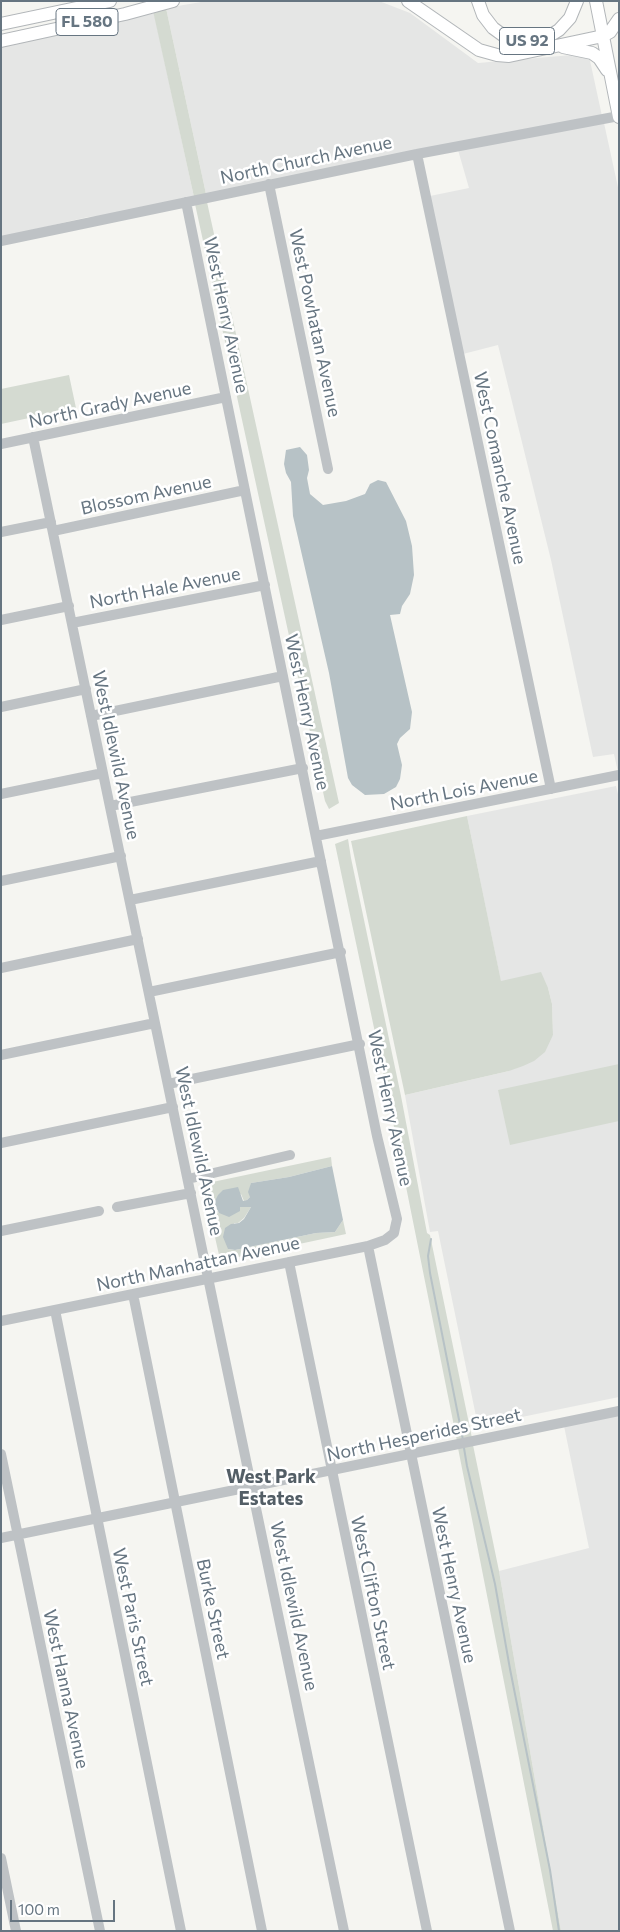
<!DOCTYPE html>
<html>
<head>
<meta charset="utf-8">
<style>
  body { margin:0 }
  #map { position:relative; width:620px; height:1932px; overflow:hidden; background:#f5f5f1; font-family:Commissioner,sans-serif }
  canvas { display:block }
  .frame { position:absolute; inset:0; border:2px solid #667581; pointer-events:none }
  .scale { position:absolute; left:10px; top:1900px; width:105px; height:22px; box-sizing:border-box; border:2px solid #667581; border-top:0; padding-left:6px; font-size:15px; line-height:18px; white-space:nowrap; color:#667581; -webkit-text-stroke:4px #fff; paint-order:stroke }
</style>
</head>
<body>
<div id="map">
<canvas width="620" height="1932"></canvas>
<div class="frame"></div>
<div class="scale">100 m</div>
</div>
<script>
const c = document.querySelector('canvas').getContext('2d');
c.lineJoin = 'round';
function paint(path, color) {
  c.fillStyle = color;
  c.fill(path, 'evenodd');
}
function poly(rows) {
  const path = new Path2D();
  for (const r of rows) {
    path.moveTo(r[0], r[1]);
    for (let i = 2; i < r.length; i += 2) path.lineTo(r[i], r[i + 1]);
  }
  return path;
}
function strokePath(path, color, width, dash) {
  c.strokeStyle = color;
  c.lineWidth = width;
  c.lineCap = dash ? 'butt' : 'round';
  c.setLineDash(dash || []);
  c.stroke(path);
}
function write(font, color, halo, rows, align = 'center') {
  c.font = font + ' Commissioner,sans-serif';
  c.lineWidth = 5;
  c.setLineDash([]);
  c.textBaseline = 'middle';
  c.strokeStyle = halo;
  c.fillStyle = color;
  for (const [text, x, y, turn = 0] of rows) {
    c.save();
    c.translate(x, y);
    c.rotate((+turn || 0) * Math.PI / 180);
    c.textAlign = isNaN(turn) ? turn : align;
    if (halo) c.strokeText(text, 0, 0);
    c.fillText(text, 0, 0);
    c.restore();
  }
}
const built = poly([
  [207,1,379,1,410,13,478,63,572,55,589,56,602,116,206,194,166,8],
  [154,13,194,197,102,216,88,217,1,237,1,45],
  [604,123,619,192,618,772,614,754,593,757,551,560,498,345,463,354,430,196,469,188,458,150],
  [616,786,619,798,619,1397,478,1426,438,1231,430,1232,405,1095,509,1071,553,1035,552,1004,548,988,501,982,467,816],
  [619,1415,619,1931,561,1931,499,1571,589,1548,564,1426]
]);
const green = poly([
  [166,8,206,194,194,197,153,11],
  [207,202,339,803,329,809,325,801,195,204],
  [69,375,76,408,1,424,1,389],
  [467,816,501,981,541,972,548,988,552,1004,553,1035,545,1052,534,1061,523,1066,509,1071,405,1095,351,841],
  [348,839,351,858,401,1096,427,1233,430,1235,472,1438,457,1441,377,1042,335,844],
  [619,1064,619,1121,510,1145,498,1090],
  [331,1157,332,1166,289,1177,251,1183,250,1197,247,1200,244,1201,241,1194,217,1210,219,1213,240,1207,251,1207,244,1218,238,1223,234,1223,228,1249,235,1250,316,1233,335,1232,343,1220,346,1234,229,1259,219,1255,203,1184],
  [473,1445,499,1571,561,1931,553,1931,458,1448]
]);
const water = poly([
  [300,447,307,455,309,470,307,478,310,494,323,505,346,501,365,494,370,484,378,480,386,482,406,521,412,546,414,575,410,594,402,606,400,614,390,615,412,712,410,729,400,738,397,744,402,765,400,779,396,787,384,794,365,795,352,785,348,778,329,673,293,516,291,482,286,473,284,464,286,450],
  [332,1166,343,1220,335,1232,316,1233,235,1250,228,1249,223,1237,225,1228,231,1224,239,1223,244,1219,251,1207,240,1207,240,1211,229,1217,219,1213,214,1203,218,1195,223,1190,238,1187,243,1201,247,1200,250,1197,248,1192,251,1183,289,1177]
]);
const stream = poly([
  [431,1239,428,1256,430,1273,463,1440],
  [464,1448,467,1466,495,1584,510,1669,550,1870,559,1931]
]);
const minor = poly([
  [417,154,551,789],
  [269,184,328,469],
  [1,241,417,154,619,116],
  [33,437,344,1931],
  [1,444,226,397],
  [53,531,245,490],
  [1,532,51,522],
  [1,620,69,606],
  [72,623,265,585],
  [1,707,86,689],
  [91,716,283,676],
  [1,794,103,773],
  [110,806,303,768],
  [316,836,619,775],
  [1,881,121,856],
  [130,900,321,861],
  [1,968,138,939],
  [149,992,341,952],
  [1,1055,155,1023],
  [168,1084,360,1044],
  [1,1143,173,1107],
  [188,1179,290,1155],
  [117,1207,191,1193],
  [1,1231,99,1211],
  [368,1246,510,1931],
  [289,1262,427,1931],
  [133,1294,262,1931],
  [55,1310,181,1931],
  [1,1321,368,1246,385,1240,394,1233,395,1228,397,1219,377,1136,186,202],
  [1,1454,100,1931],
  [1,1538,619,1411],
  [1,1858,16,1931]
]);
const major = poly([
  [408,1,479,50,497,55,509,56,603,36,610,32,619,19],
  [478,1,483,15,493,28,504,36,518,41,533,41,546,38,559,30,570,18,577,1],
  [596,1,619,117],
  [1,24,110,1],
  [1,41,125,14,173,1],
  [563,47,592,53,599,58,607,70]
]);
const shields = [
  [87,22,62],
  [527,41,55]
];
const shieldNames = [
  ["FL 580",87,22],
  ["US 92",527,41]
];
const streetNames = [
  ["North Church Avenue",306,160,-12],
  ["West Henry Avenue",226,315,78],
  ["West Powhatan Avenue",315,323,78],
  ["North Grady Avenue",110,405,-12],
  ["West Comanche Avenue",500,468,78],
  ["Blossom Avenue",146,495,-12],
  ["North Hale Avenue",165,588,-11],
  ["West Henry Avenue",307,712,78],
  ["West Idlewild Avenue",116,755,78],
  ["North Lois Avenue",464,790,-11],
  ["West Henry Avenue",390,1108,78],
  ["West Idlewild Avenue",199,1151,78],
  ["North Manhattan Avenue",198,1264,-12],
  ["North Hesperides Street",424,1435,-12],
  ["West Henry Avenue",454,1585,78],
  ["West Clifton Street",373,1593,78],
  ["West Idlewild Avenue",294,1606,78],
  ["Burke Street",213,1609,78],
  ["West Paris Street",133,1617,78],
  ["West Hanna Avenue",66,1689,78]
];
const neighbourhoodNames = [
  ["West Park",271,1477],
  ["Estates",271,1499]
];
paint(built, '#e5e6e5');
paint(green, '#d4dad1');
paint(water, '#b7c2c6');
strokePath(stream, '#b7c2c6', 2);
strokePath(major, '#b2b6b9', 14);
strokePath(minor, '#bec2c5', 10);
strokePath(major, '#fff', 12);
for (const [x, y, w] of shields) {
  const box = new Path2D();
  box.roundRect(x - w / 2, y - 13.5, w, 27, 4);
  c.fillStyle = '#fff';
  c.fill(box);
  strokePath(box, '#667581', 1);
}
write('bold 16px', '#667581', null, shieldNames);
write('18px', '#667581', '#fff', streetNames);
write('bold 19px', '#535e66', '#fff', neighbourhoodNames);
</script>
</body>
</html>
